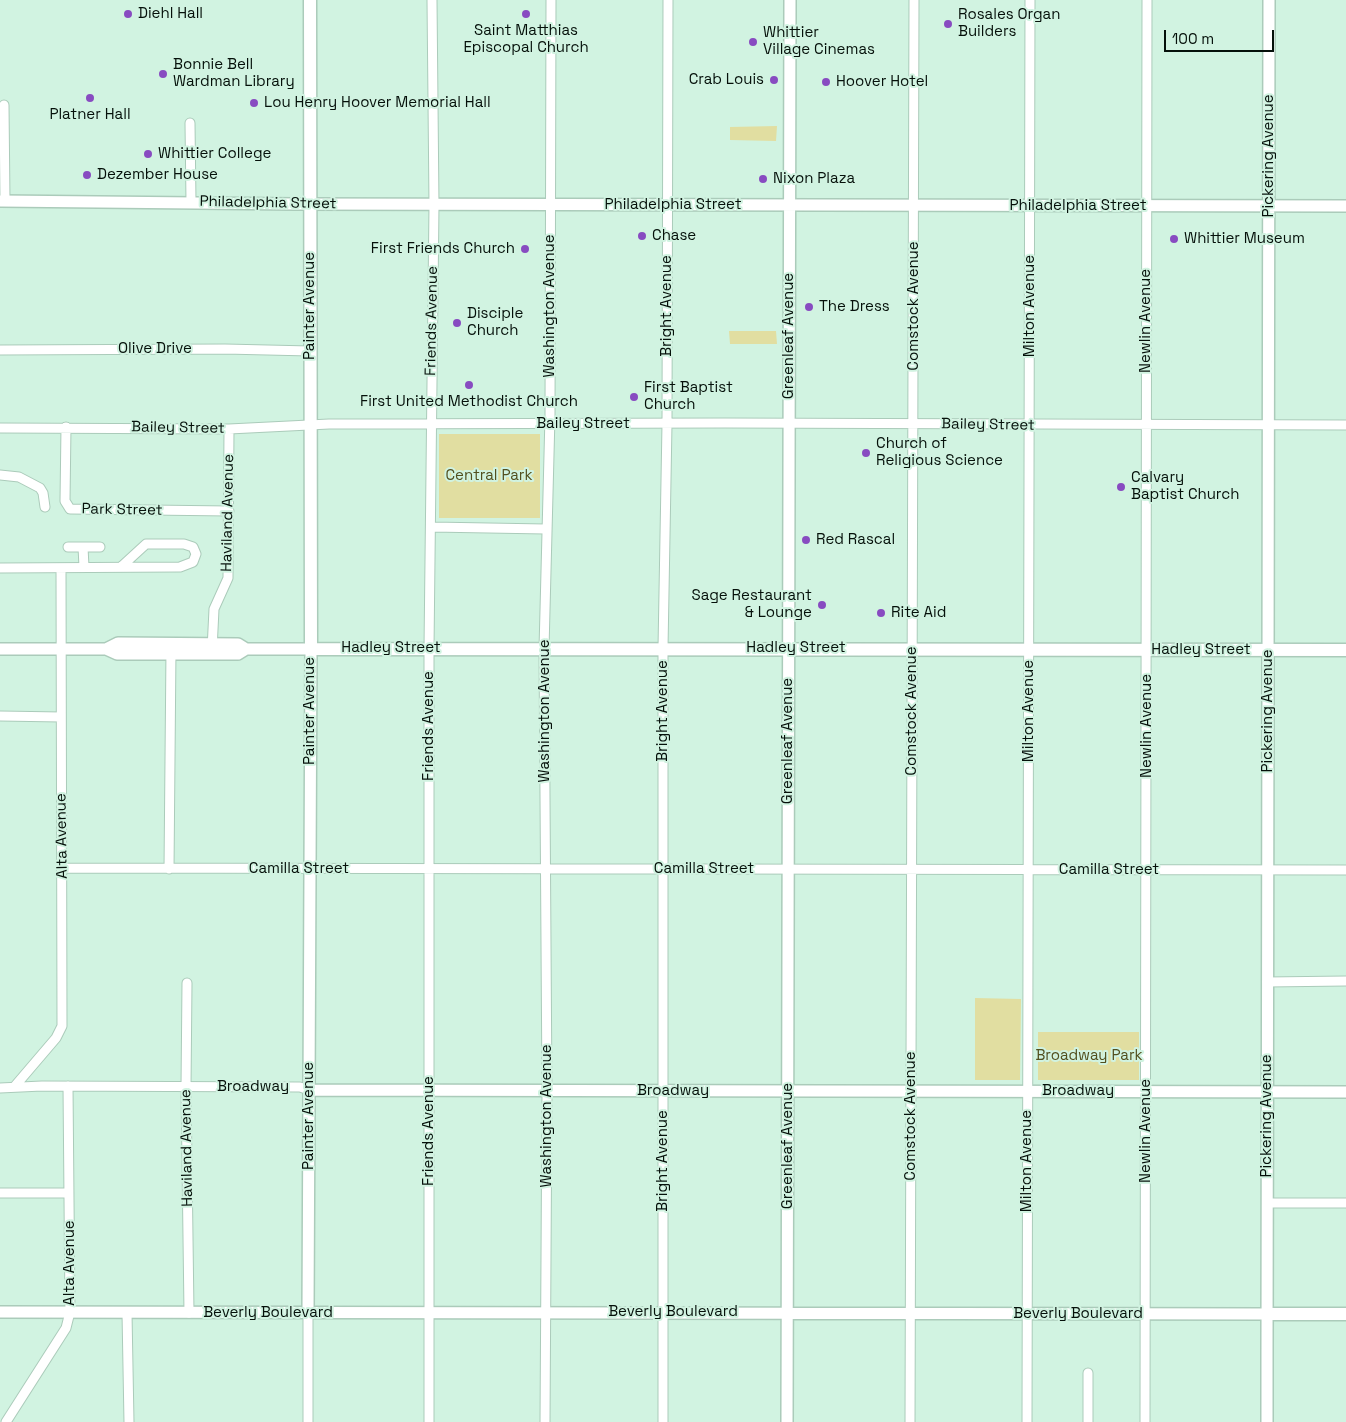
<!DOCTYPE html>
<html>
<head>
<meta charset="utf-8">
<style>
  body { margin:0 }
  #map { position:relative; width:1346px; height:1422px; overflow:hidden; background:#d1f3e1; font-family:"Space Grotesk",sans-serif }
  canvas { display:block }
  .scale { position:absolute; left:1164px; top:30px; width:110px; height:22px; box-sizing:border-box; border:2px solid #05100a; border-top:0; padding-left:6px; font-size:15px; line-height:18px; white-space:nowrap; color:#05100a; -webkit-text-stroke:4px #d1f3e1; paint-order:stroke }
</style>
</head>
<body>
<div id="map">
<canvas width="1346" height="1422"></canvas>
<div class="scale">100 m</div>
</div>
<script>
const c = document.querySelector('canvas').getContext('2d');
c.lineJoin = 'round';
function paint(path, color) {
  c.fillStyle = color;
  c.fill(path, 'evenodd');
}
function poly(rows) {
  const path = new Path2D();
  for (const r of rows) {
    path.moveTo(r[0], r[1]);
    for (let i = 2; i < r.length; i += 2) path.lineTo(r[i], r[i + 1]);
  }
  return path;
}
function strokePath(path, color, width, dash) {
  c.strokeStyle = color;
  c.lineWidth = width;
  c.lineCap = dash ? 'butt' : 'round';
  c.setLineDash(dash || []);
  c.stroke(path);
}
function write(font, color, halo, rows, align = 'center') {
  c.font = font + ' "Space Grotesk",sans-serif';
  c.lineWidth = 4;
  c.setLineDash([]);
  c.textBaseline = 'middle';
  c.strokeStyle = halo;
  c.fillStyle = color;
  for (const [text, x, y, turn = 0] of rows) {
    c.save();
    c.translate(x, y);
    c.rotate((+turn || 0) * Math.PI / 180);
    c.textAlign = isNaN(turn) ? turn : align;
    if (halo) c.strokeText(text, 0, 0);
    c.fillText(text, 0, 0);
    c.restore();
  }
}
const green = poly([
  [777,126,776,141,730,140,730,127],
  [729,331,776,331,777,344,730,344],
  [439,434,540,434,540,518,439,518],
  [975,998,1021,999,1020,1080,975,1080],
  [1038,1032,1139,1032,1139,1080,1038,1080]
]);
const minor = poly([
  [4,105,5,201],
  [190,123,191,202],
  [0,350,225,349,310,351],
  [66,427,65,501,70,509,229,511],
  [0,428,229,429,329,424,725,423,1346,425],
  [0,475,19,477,40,488,43,493,45,507],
  [432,527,545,529],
  [68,547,100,547],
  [83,547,84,567],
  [0,568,180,567,193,562,196,554,193,547,184,544,146,544,122,566],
  [212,650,214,609,228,578,229,429],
  [0,716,61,717],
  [62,868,1346,870],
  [169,869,171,649],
  [1267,982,1346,981],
  [187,983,186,1087,189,1313],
  [15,1086,56,1038,62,1026,61,568],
  [0,1088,42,1086,300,1087,309,1090],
  [0,1193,69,1193],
  [1267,1203,1346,1203],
  [127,1313,129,1422],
  [6,1422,66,1328,70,1312,68,1086],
  [308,1422,308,1313],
  [429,1422,429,648,434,205,432,0],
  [545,1422,547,1091,544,649,550,416,551,0],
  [663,1422,663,648,667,424,668,0],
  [910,1422,914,0],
  [1027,1422,1030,0],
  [1088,1422,1088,1373],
  [1145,1422,1147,0]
]);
const tertiary = poly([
  [0,201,295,204,1346,206],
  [0,649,106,649,117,654,238,654,246,649,311,649,308,1313],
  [106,649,118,643,238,644,246,649],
  [309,1090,1346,1092],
  [0,1312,1268,1314],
  [1267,1349,1269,0],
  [787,1422,790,0],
  [1267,1422,1267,1349]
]);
const secondary = poly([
  [310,0,311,649,1346,650],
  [1268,1314,1346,1314]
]);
const markers = [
  [128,14,5,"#884bc1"],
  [526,14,5,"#884bc1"],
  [948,24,5,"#884bc1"],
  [753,42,5,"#884bc1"],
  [163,74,5,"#884bc1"],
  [774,80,5,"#884bc1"],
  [826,82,5,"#884bc1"],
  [90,98,5,"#884bc1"],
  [254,103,5,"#884bc1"],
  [148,154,5,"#884bc1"],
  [87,175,5,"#884bc1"],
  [763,179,5,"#884bc1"],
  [642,236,5,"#884bc1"],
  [1174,239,5,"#884bc1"],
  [525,249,5,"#884bc1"],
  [809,307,5,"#884bc1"],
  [457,323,5,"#884bc1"],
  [469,385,5,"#884bc1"],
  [634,397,5,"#884bc1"],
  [866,453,5,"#884bc1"],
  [1121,487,5,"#884bc1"],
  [806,540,5,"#884bc1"],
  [822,605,5,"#884bc1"],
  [881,613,5,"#884bc1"]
];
const poiNames = [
  ["Diehl Hall",138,14],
  ["Rosales Organ",958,15],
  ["Builders",958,32],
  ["Saint Matthias",526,31,"center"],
  ["Episcopal Church",526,48,"center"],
  ["Whittier",763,33],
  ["Village Cinemas",763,50],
  ["Bonnie Bell",173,65],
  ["Wardman Library",173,82],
  ["Crab Louis",764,80,"right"],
  ["Hoover Hotel",836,82],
  ["Lou Henry Hoover Memorial Hall",264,103],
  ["Platner Hall",90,115,"center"],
  ["Whittier College",158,154],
  ["Dezember House",97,175],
  ["Nixon Plaza",773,179],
  ["Chase",652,236],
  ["Whittier Museum",1184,239],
  ["First Friends Church",515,249,"right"],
  ["The Dress",819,307],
  ["Disciple",467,314],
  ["Church",467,331],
  ["First Baptist",644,388],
  ["Church",644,405],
  ["First United Methodist Church",469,402,"center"],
  ["Church of",876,444],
  ["Religious Science",876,461],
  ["Calvary",1131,478],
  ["Baptist Church",1131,495],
  ["Red Rascal",816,540],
  ["Sage Restaurant",812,596,"right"],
  ["& Lounge",812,613,"right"],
  ["Rite Aid",891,613]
];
const streetNames = [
  ["Pickering Avenue",1269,156,-90],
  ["Philadelphia Street",268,203,1],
  ["Philadelphia Street",673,205],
  ["Philadelphia Street",1078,206],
  ["Painter Avenue",310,306,-90],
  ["Washington Avenue",550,306,-90],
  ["Bright Avenue",667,306,-90],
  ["Comstock Avenue",914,306,-90],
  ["Milton Avenue",1030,306,-90],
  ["Friends Avenue",432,321,-89],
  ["Newlin Avenue",1146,321,-90],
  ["Greenleaf Avenue",789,336,-90],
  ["Olive Drive",155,349],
  ["Bailey Street",583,424],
  ["Bailey Street",988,425,1],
  ["Bailey Street",178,428,1],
  ["Park Street",122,510,1],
  ["Haviland Avenue",228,513,-89],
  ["Hadley Street",391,648],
  ["Hadley Street",796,648],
  ["Hadley Street",1201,650],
  ["Painter Avenue",310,711,-90],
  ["Washington Avenue",545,711,-90],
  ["Bright Avenue",663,711,-90],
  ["Comstock Avenue",912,711,-90],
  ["Milton Avenue",1029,711,-90],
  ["Pickering Avenue",1268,711,-90],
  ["Friends Avenue",429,726,-90],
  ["Newlin Avenue",1147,726,-90],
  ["Greenleaf Avenue",788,741,-90],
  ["Alta Avenue",62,836,-91],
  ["Camilla Street",299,869],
  ["Camilla Street",704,869],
  ["Camilla Street",1109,870],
  ["Broadway",253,1087],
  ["Broadway",673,1091],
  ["Broadway",1078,1091],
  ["Painter Avenue",309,1116,-90],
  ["Washington Avenue",547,1116,-90],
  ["Comstock Avenue",911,1116,-90],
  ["Pickering Avenue",1267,1116,-90],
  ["Friends Avenue",429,1131,-90],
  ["Newlin Avenue",1146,1131,-90],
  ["Greenleaf Avenue",788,1146,-90],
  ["Haviland Avenue",187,1148,-91],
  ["Bright Avenue",663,1161,-90],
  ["Milton Avenue",1027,1161,-90],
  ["Alta Avenue",70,1263,-90],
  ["Beverly Boulevard",673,1312],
  ["Beverly Boulevard",268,1313],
  ["Beverly Boulevard",1078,1314]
];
const parkNames = [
  ["Central Park",489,476],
  ["Broadway Park",1089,1056]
];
paint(green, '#e1dea1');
strokePath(minor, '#abcbba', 11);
strokePath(tertiary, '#abcbba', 14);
strokePath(secondary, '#abcbba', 15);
strokePath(minor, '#fff', 9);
strokePath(tertiary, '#fff', 11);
strokePath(secondary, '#fff', 12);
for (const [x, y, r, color] of markers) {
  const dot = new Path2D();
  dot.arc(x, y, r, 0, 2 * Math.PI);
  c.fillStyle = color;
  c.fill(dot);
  strokePath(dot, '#d1f3e1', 2);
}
write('15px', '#05100a', '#d1f3e1', poiNames, 'left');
write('15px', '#05100a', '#d1f3e1', streetNames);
write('15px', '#524f1e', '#d1f3e1', parkNames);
</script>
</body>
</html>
